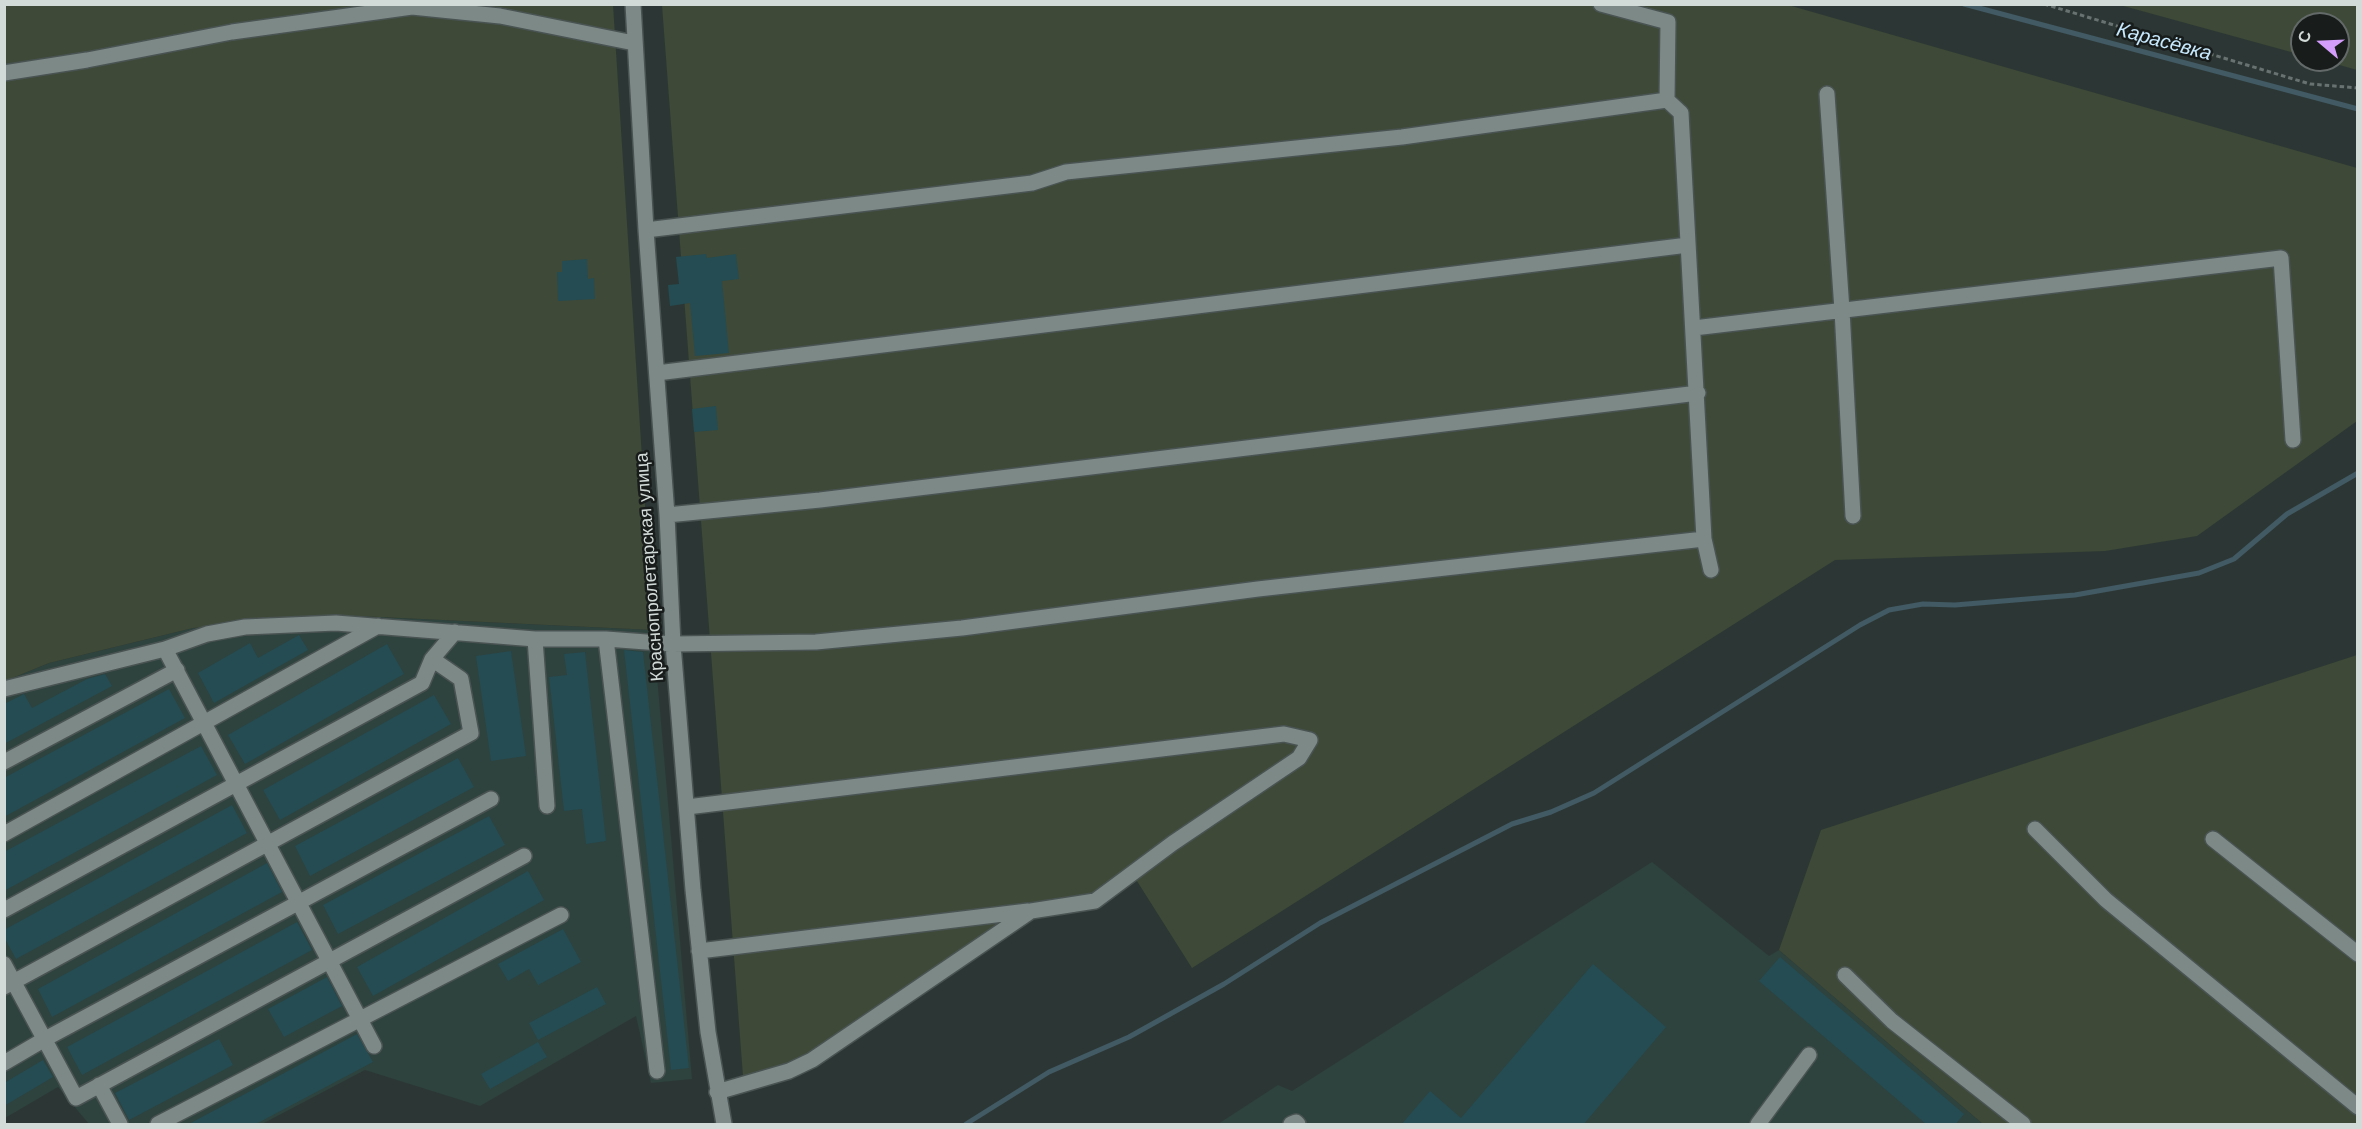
<!DOCTYPE html>
<html>
<head>
<meta charset="utf-8">
<style>
  body { margin:0 }
  #map { position:relative; width:2362px; height:1129px; overflow:hidden; background:#2c3735; font-family:"Work Sans",sans-serif }
  canvas { display:block }
  .frame { position:absolute; inset:0; border:6px solid #d3dbd9; pointer-events:none }
  .north { position:absolute; left:2290px; top:12px; width:60px; height:60px; box-sizing:border-box; background:#181d1c; border:2px solid #636968; border-radius:50%; rotate:289deg; font-size:16px; font-weight:700; line-height:24px; text-align:center; color:#d3dbd9 }
  .north::after { content:''; display:block; margin:auto; width:21px; height:27px; background:#d49cfb; clip-path:polygon(50% 0,100% 100%,50% 72%,0 100%) }
</style>
</head>
<body>
<div id="map">
<canvas width="2362" height="1129"></canvas>
<div class="frame"></div>
<div class="north">С</div>
</div>
<script>
const c = document.querySelector('canvas').getContext('2d');
c.lineJoin = 'round';
function paint(path, color) {
  c.fillStyle = color;
  c.fill(path, 'evenodd');
}
function poly(rows) {
  const path = new Path2D();
  for (const r of rows) {
    path.moveTo(r[0], r[1]);
    for (let i = 2; i < r.length; i += 2) path.lineTo(r[i], r[i + 1]);
  }
  return path;
}
function strokePath(path, color, width, dash) {
  c.strokeStyle = color;
  c.lineWidth = width;
  c.lineCap = dash ? 'butt' : 'round';
  c.setLineDash(dash || []);
  c.stroke(path);
}
function write(font, color, halo, rows, align = 'center') {
  c.font = font + ' "Work Sans",sans-serif';
  c.lineWidth = 5;
  c.setLineDash([]);
  c.textBaseline = 'middle';
  c.strokeStyle = halo;
  c.fillStyle = color;
  for (const [text, x, y, turn = 0] of rows) {
    c.save();
    c.translate(x, y);
    c.rotate((+turn || 0) * Math.PI / 180);
    c.textAlign = isNaN(turn) ? turn : align;
    if (halo) c.strokeText(text, 0, 0);
    c.fillText(text, 0, 0);
    c.restore();
  }
}
const built = poly([
  [337,615,653,630,692,1079,651,1083,636,1016,480,1106,365,1070,262,1124,89,1124,58,1087,5,1118,5,681,49,663,193,628],
  [1652,862,1769,956,1779,950,1983,1124,1218,1124,1278,1085,1292,1091]
]);
const green = poly([
  [5,5,613,5,653,630,337,615,193,628,49,663,5,681],
  [662,5,1788,5,2357,168,2357,421,2197,536,2105,551,1835,560,1192,968,1130,870,1091,894,1018,910,808,1057,743,1076],
  [2120,5,2357,5,2357,70,2322,60,2338,60,2338,24,2302,24,2302,55],
  [2357,655,2357,1124,1983,1124,1779,950,1821,830]
]);
const stream = poly([
  [1964,4,2358,109],
  [966,1124,1049,1072,1129,1037,1224,984,1320,923,1512,824,1551,812,1594,793,1860,625,1889,610,1923,604,1955,605,2075,595,2199,573,2234,559,2287,514,2358,473]
]);
const building = poly([
  [706,254,707,258,736,254,739,279,722,281,729,353,695,356,690,303,670,306,668,285,679,284,676,257],
  [587,259,588,279,594,278,595,299,558,301,557,272,562,272,562,261],
  [716,406,718,430,694,432,692,409],
  [299,635,308,650,214,703,198,673,250,643,258,658],
  [387,644,404,674,245,764,228,735],
  [624,650,643,652,689,1068,671,1070],
  [511,651,526,756,491,761,476,656],
  [585,652,606,841,586,844,582,809,564,811,549,677,567,675,564,654],
  [105,674,112,686,4,744,4,704,24,694,32,708,87,679],
  [169,689,185,718,4,817,4,778],
  [434,695,451,724,280,820,263,790],
  [201,746,217,775,4,891,4,852],
  [458,758,474,787,310,876,295,846],
  [232,805,247,833,16,959,4,937,4,930],
  [489,816,505,845,338,934,323,905],
  [267,863,282,892,52,1017,38,989],
  [528,871,544,900,373,996,357,967],
  [297,922,312,950,82,1075,67,1047],
  [563,929,581,962,538,985,529,969,508,981,498,964],
  [1780,957,1964,1114,1955,1125,1927,1125,1759,981],
  [1593,964,1666,1027,1583,1125,1401,1125,1430,1091,1461,1118],
  [327,977,342,1006,284,1037,268,1009],
  [597,987,606,1004,538,1040,529,1023],
  [357,1034,373,1062,254,1125,187,1125],
  [219,1039,233,1065,129,1120,115,1093],
  [538,1042,547,1057,490,1089,481,1074],
  [43,1060,53,1077,4,1106,4,1083]
]);
const path = poly([
  [2044,4,2310,84,2358,88]
]);
const minor = poly([
  [633,4,646,230,667,515,673,644,693,890,708,1032,724,1124],
  [1601,4,1668,22,1667,100,1681,113,1704,539,1711,570],
  [4,73,87,60,232,32,412,7,500,16,634,43],
  [1827,94,1842,310,1853,516],
  [646,230,1032,183,1066,172,1402,137,1667,100],
  [1694,328,2281,258,2293,440],
  [657,373,1688,245],
  [667,515,820,500,1698,393],
  [535,639,547,806],
  [606,639,657,1071],
  [165,649,374,1046],
  [4,689,165,649,207,634,245,627,336,623,535,639,606,639,673,644,816,642,962,628,1258,589,1704,539],
  [4,762,177,670],
  [687,807,1284,734,1310,740,1299,758,1173,843,1095,901,1031,911,812,1060,789,1071,717,1092],
  [2035,829,2106,900,2358,1107],
  [4,834,378,626],
  [2213,839,2358,954],
  [4,910,422,683,432,659,455,632],
  [699,951,1028,911],
  [4,964,76,1098,524,856],
  [1845,975,1892,1021,2023,1124],
  [4,987,471,733,461,679,432,659],
  [4,1063,45,1039,491,799],
  [99,1085,120,1124],
  [158,1124,561,915],
  [1291,1124,1296,1122,1298,1124],
  [1758,1124,1809,1055]
]);
const streetNames = [
  ["Краснопролетарская улица",650,567,-94]
];
const waterNames = [
  ["Карасёвка",2164,42,15]
];
paint(built, '#2e423e');
paint(green, '#3e4937');
strokePath(stream, '#425a64', 5);
paint(building, '#244c52');
strokePath(minor, '#495352', 18);
strokePath(path, '#687270', 3, [4.5, 3]);
strokePath(minor, '#7c8987', 15);
write('18px', '#d3dbd9', '#181d1c', streetNames);
write('italic 20px', '#c7e9fe', '#181d1c', waterNames);
</script>
</body>
</html>
